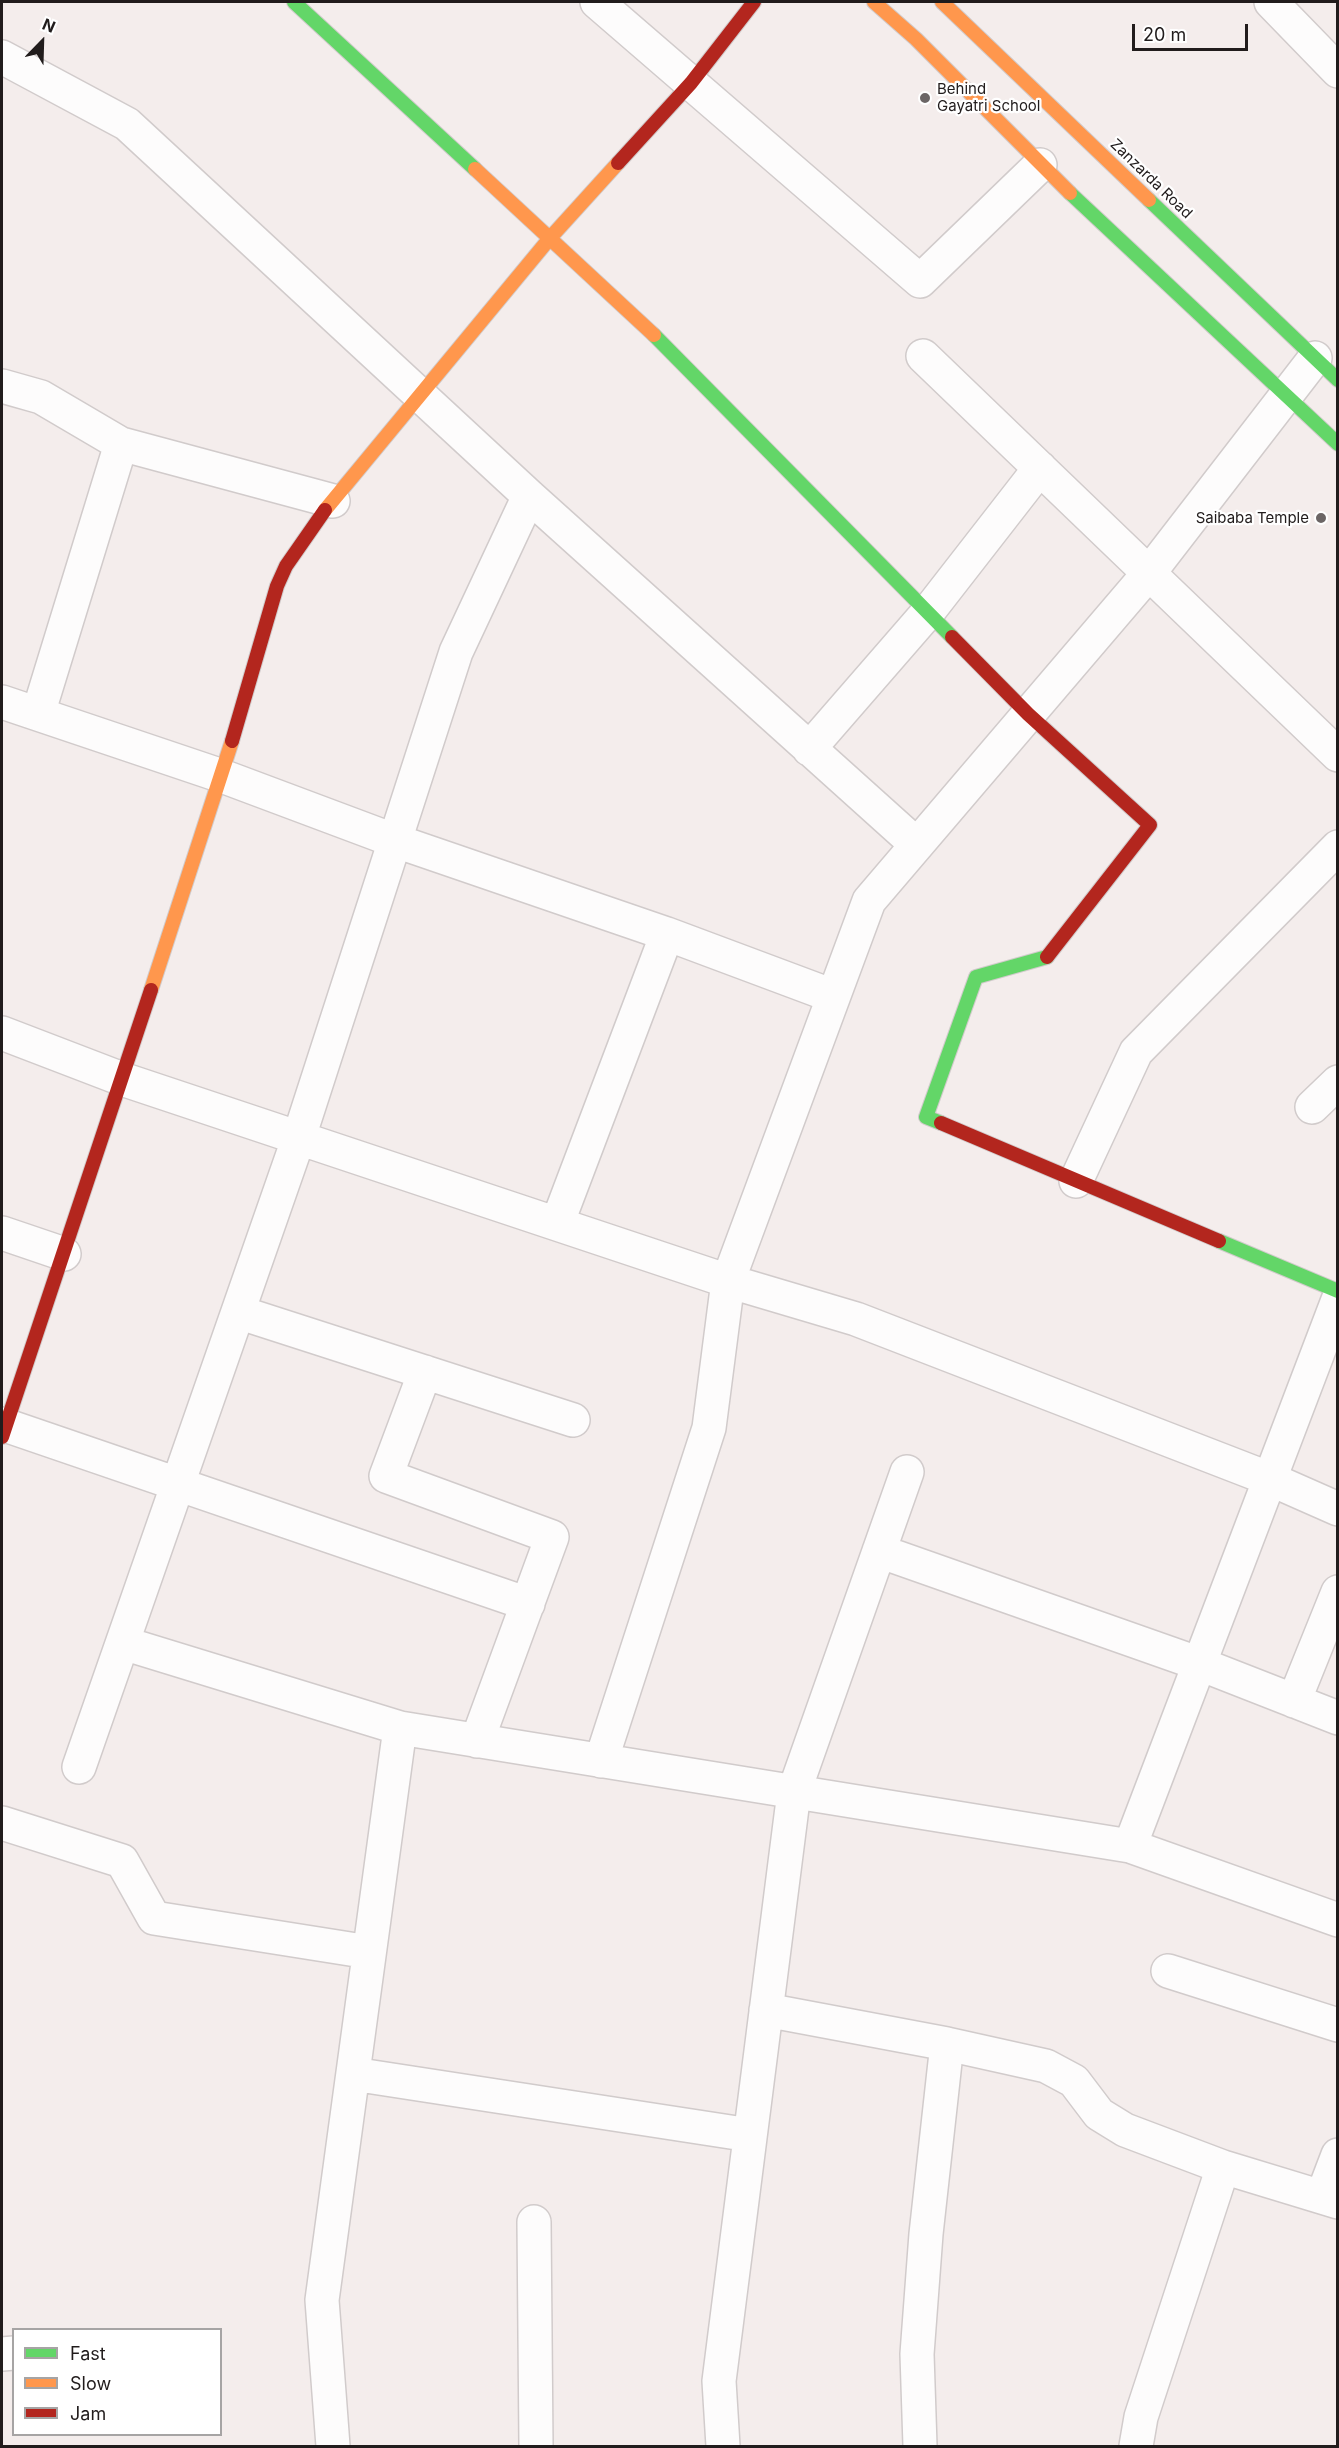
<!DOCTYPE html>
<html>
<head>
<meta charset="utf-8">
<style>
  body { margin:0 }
  #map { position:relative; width:1339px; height:2448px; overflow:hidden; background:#f4edec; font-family:Inter,sans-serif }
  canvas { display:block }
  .frame { position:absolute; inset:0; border:3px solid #211c1c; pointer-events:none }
  .legend { position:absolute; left:12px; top:2328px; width:210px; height:108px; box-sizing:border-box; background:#fff; border:2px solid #a6a4a4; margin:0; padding:8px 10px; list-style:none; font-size:18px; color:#211c1c }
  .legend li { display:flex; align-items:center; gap:12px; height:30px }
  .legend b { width:30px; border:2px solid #a6a4a4 }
  .north { position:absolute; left:12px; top:12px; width:60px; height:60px; -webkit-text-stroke:4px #fff; paint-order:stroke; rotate:23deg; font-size:16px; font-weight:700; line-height:24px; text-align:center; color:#211c1c }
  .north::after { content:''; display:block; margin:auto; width:21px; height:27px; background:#211c1c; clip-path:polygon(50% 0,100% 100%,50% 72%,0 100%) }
  .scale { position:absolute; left:1132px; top:24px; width:116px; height:27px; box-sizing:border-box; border:3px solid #211c1c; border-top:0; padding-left:8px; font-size:18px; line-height:21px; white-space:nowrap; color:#211c1c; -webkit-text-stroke:4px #fff; paint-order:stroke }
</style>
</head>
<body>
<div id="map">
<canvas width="1339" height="2448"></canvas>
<div class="frame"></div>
<ul class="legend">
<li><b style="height:8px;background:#63d668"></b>Fast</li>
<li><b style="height:8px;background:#ff974d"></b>Slow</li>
<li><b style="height:8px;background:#b3261e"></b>Jam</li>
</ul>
<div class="north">N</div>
<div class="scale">20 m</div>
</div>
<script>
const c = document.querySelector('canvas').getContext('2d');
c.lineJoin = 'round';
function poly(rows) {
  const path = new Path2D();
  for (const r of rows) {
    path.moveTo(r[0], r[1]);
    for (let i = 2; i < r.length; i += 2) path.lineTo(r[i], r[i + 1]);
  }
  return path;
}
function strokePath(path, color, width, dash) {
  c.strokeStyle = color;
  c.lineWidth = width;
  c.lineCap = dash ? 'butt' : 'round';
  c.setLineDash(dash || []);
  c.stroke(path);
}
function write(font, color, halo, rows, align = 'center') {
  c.font = font + ' Inter,sans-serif';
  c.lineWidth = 4.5;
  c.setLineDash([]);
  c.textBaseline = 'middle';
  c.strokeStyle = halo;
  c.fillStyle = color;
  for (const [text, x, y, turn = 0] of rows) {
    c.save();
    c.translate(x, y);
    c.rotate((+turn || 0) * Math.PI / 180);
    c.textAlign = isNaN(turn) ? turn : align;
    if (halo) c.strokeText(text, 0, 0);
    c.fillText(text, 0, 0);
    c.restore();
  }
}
const street = poly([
  [597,2,920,281,1040,165],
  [1271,2,1338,71],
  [2,57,127,124,529,496,917,845],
  [923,356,1338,755],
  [2,386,41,397,121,444,333,501],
  [2,702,222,776,393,840,667,934,833,996],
  [38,714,121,444],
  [809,749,928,612,1040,468],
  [2,1033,122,1079,728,1281,856,1319,1270,1479,1338,1509],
  [1312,1107,1338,1082],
  [1076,1181,1136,1052,1338,847],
  [557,1224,667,934],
  [2,1233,64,1254],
  [238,1312,573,1420],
  [425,1372,386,1476,552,1537,477,1741],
  [2,1424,528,1604],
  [879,1551,1200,1664,1338,1718],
  [123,1643,400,1728,1130,1846,1338,1920],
  [1294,1701,1338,1592],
  [601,1761,709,1428,728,1281,869,901,1149,573,1315,358],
  [79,1767,299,1137,456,652,529,496],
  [2,1823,122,1861,154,1918,369,1952],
  [1130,1846,1338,1300],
  [1168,1971,1338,2025],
  [766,2010,947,2044,1046,2066,1074,2081,1099,2114,1125,2130,1223,2167,1338,2202],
  [353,2074,750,2135],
  [1322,2197,1338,2155],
  [534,2222,536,2446],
  [2,2354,14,2353],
  [333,2446,322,2300,400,1728],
  [723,2446,719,2381,794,1792,907,1472],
  [920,2446,917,2354,926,2234,947,2044],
  [1136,2446,1141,2417,1223,2167]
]);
const fast = poly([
  [294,2,475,169],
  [1070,193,1338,444],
  [1149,200,1338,380],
  [654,335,952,637],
  [941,1123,926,1117,976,977,1047,957],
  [1219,1241,1338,1291]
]);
const slow = poly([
  [874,2,916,39,1070,193],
  [942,2,1149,200],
  [475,169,654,335],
  [325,510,550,238,618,163],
  [151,990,232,741]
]);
const jam = poly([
  [618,163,691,83,754,2],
  [952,637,1028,714,1150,825,1047,957],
  [232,741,277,586,286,566,325,510],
  [941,1123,1219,1241],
  [2,1437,151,990]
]);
const markers = [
  [925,98,6,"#6b6565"],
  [1321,518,6,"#6b6565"]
];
const poiNames = [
  ["Behind",937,89],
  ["Gayatri School",937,106],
  ["Saibaba Temple",1309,518,"right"]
];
const streetNames = [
  ["Zanzarda Road",1151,179,44]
];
strokePath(street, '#d1cbcb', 36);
strokePath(fast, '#d1cbcb', 16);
strokePath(slow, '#d1cbcb', 16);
strokePath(jam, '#d1cbcb', 16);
strokePath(street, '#fdfcfc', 33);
strokePath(fast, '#63d668', 14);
strokePath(slow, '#ff974d', 14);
strokePath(jam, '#b3261e', 14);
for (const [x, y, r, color] of markers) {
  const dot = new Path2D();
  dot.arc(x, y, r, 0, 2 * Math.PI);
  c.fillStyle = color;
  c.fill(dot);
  strokePath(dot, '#fff', 2);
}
write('15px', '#211c1c', '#fff', poiNames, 'left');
write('15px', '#211c1c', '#fff', streetNames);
</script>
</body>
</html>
